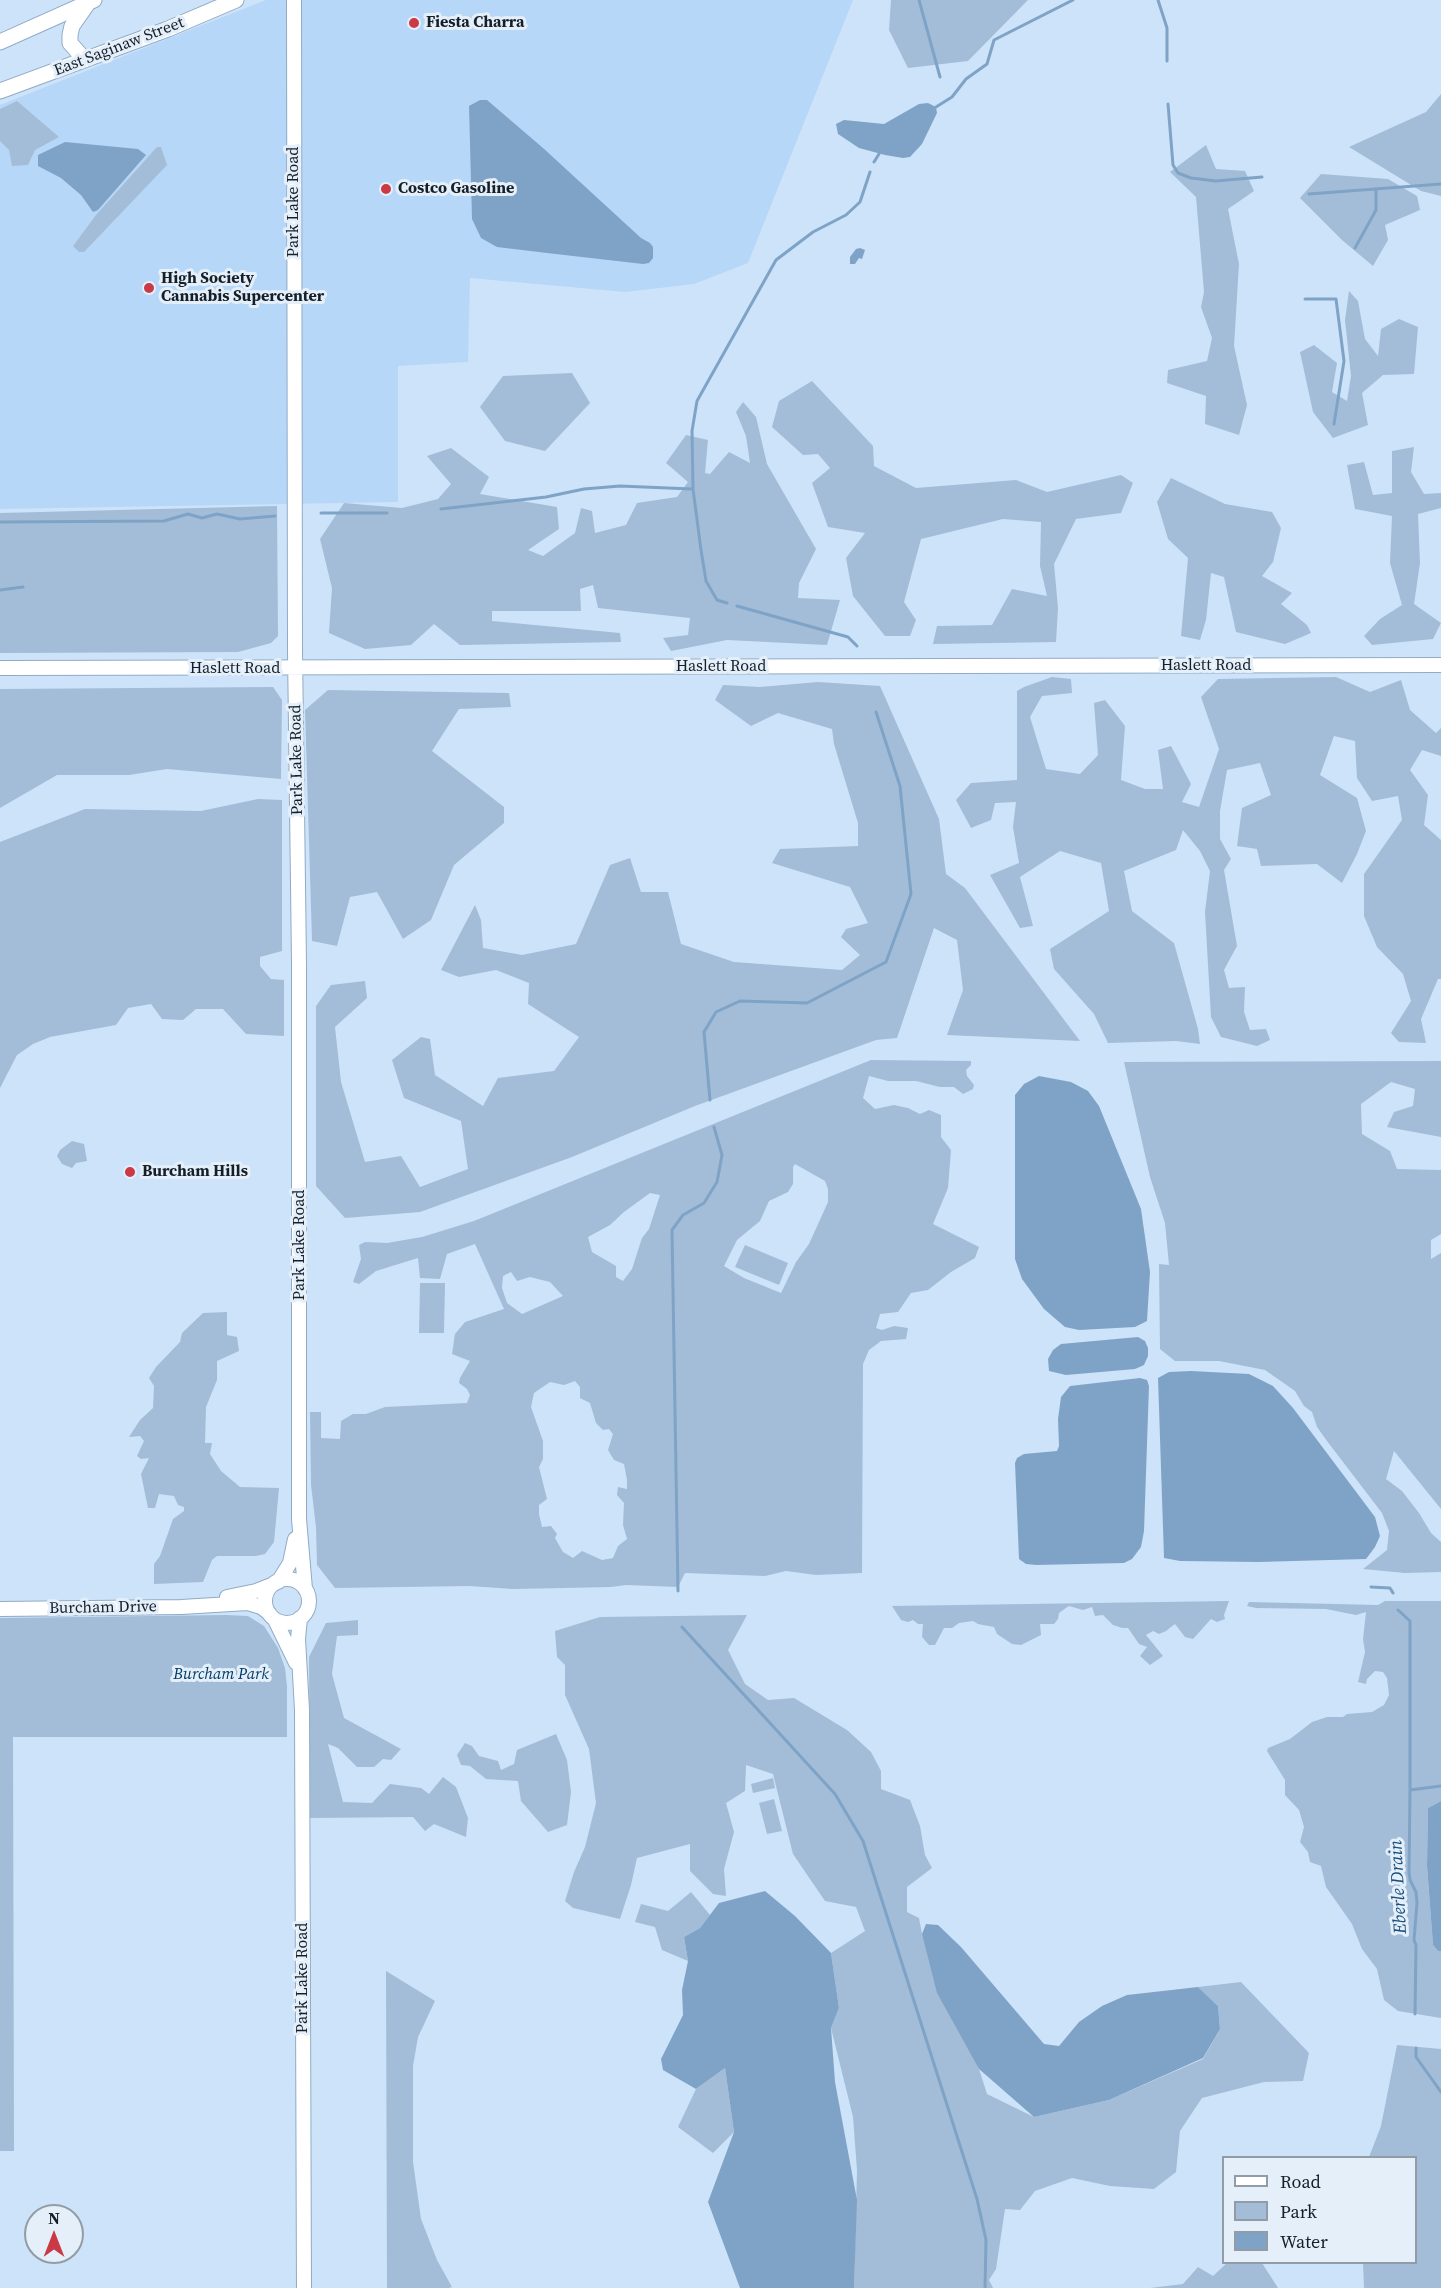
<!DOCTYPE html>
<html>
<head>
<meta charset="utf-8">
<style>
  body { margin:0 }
  #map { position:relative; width:1441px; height:2288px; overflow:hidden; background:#cde3f9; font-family:"Source Serif 4",serif }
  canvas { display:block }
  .legend { position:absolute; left:1222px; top:2156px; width:195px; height:108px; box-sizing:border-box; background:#e4effa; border:2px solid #919ca6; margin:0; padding:8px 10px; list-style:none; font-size:18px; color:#151f29 }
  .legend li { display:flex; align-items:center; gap:12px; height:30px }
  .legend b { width:30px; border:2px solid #919ca6 }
  .north { position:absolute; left:24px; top:2204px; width:60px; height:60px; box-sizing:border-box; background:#e4effa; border:2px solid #919ca6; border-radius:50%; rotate:0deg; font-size:16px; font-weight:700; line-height:24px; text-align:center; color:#151f29 }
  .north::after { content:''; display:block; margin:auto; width:21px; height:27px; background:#ca3a45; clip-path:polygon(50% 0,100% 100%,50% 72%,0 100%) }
</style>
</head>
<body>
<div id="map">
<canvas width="1441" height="2288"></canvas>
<ul class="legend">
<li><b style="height:8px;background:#fff"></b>Road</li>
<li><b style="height:16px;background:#a3bdd8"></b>Park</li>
<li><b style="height:16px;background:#7fa3c6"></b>Water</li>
</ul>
<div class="north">N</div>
</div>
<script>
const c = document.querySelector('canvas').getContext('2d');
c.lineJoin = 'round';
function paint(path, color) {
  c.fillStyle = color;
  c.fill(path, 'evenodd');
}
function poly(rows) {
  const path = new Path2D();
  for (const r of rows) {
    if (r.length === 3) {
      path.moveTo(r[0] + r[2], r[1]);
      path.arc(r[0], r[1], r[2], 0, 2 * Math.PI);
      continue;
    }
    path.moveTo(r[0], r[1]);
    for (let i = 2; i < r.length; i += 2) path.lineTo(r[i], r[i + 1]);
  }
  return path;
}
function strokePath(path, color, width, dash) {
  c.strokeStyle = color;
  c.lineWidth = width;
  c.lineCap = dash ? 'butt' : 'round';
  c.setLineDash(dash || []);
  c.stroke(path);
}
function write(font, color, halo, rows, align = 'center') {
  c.font = font + ' "Source Serif 4",serif';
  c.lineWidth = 6;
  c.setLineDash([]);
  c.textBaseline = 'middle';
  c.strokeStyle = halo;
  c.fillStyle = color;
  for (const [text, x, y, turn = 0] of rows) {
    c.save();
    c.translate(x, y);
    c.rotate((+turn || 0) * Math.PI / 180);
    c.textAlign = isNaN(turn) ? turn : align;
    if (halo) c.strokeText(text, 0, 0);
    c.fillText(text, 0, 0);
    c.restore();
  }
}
const built = poly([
  [266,0,853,0,748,263,694,284,625,292,470,278,468,362,398,366,398,502,0,509,0,105]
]);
const green = poly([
  [891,0,1028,0,968,61,908,68,889,30],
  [1441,94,1441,196,1421,191,1349,147,1426,112],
  [17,101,59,137,35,150,28,165,12,166,9,150,0,141,0,109],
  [1206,145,1216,169,1245,171,1254,191,1228,209,1239,264,1234,346,1247,405,1239,435,1205,424,1206,396,1167,383,1168,370,1207,361,1212,338,1201,307,1204,292,1196,197,1170,172],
  [157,147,161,147,167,165,84,252,79,252,73,246,96,215],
  [1321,174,1388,179,1417,196,1420,210,1385,225,1388,240,1373,266,1342,240,1300,198],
  [1349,291,1358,301,1365,339,1378,356,1381,329,1399,319,1418,327,1414,374,1383,375,1362,393,1368,425,1333,438,1313,412,1300,352,1314,345,1337,363,1332,392,1347,401,1351,376,1345,320],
  [572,373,590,403,545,451,505,441,480,407,503,376],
  [812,381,873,446,874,466,916,488,1016,480,1047,492,1121,475,1133,483,1121,513,1076,519,1054,564,1058,608,1056,642,933,644,937,626,992,625,1012,589,1047,596,1040,566,1041,522,1003,519,921,539,904,602,916,620,910,636,885,636,853,596,846,558,865,533,828,527,812,483,830,468,818,454,803,455,772,427,779,401],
  [743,402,756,417,767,464,816,549,799,583,798,598,840,600,827,645,727,640,671,651,663,638,688,635,690,618,598,608,593,585,580,589,581,611,492,611,492,621,620,633,621,642,460,645,434,624,411,645,365,649,329,633,332,588,320,539,344,503,402,508,438,499,451,484,427,456,451,448,489,477,480,494,557,507,559,529,528,550,543,556,575,533,581,508,592,511,595,533,626,525,637,503,677,497,688,482,666,463,686,435,708,440,705,473,710,474,729,452,750,463,746,436,736,412],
  [1414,447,1411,472,1424,494,1441,493,1441,508,1418,514,1420,563,1414,604,1441,623,1433,639,1372,645,1364,636,1380,619,1402,605,1390,563,1392,516,1355,509,1347,465,1364,462,1373,495,1392,493,1392,451],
  [1171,478,1225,504,1272,512,1281,528,1273,562,1262,576,1292,593,1281,604,1307,625,1311,633,1285,644,1236,632,1224,577,1211,573,1206,620,1200,640,1181,636,1188,558,1168,539,1157,502],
  [277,506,278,636,271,643,238,652,0,653,0,513],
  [1052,677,1071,679,1072,693,1042,696,1030,717,1046,769,1080,774,1098,755,1094,703,1105,700,1125,726,1121,780,1145,789,1163,789,1158,750,1171,746,1191,784,1182,802,1199,807,1219,749,1201,697,1218,679,1336,677,1370,692,1401,680,1410,710,1436,733,1441,728,1441,756,1422,750,1410,770,1428,795,1424,825,1441,840,1441,979,1438,979,1421,1019,1426,1043,1399,1042,1391,1033,1411,1001,1403,974,1377,947,1364,916,1364,874,1402,820,1398,796,1372,801,1357,778,1355,741,1334,736,1320,775,1357,798,1366,831,1357,854,1342,883,1317,864,1261,866,1257,849,1237,846,1242,808,1271,795,1260,763,1227,770,1220,811,1220,839,1231,859,1224,870,1237,946,1224,970,1229,988,1245,987,1244,1012,1250,1030,1266,1029,1270,1040,1257,1046,1221,1037,1211,1017,1205,912,1210,871,1200,851,1183,830,1176,850,1124,871,1132,911,1174,943,1198,1029,1200,1044,1176,1041,1108,1043,1094,1014,1054,969,1050,949,1109,911,1101,863,1060,851,1020,877,1033,926,1020,928,990,875,1019,863,1013,827,1016,802,995,803,991,820,971,828,956,800,971,783,1017,780,1017,691,1024,687],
  [818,682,880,686,939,819,946,874,965,888,1080,1041,947,1035,963,990,957,940,934,928,897,1038,876,1040,695,1106,572,1157,420,1212,345,1218,316,1186,316,1006,331,985,365,981,367,998,335,1027,341,1082,365,1162,401,1156,420,1187,468,1169,461,1121,404,1098,392,1060,421,1037,430,1039,435,1075,483,1106,498,1078,554,1071,579,1037,528,1004,529,983,496,970,459,977,441,970,475,905,481,920,483,948,522,955,576,944,610,865,630,858,641,892,668,892,681,944,734,962,842,970,860,955,841,937,846,929,868,923,850,887,772,863,780,849,858,846,858,823,834,744,832,729,778,713,751,726,715,700,723,685,760,687],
  [273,687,282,700,281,779,167,769,129,775,57,775,0,808,0,689],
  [328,690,509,693,511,707,459,709,432,751,504,807,504,823,454,865,431,920,403,939,377,892,350,897,337,946,312,941,305,710],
  [258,799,282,800,282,951,260,957,260,966,271,979,284,980,284,1036,246,1034,223,1009,196,1009,183,1020,162,1019,151,1004,128,1008,116,1025,50,1037,33,1044,17,1055,0,1088,0,842,85,809,201,811],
  [871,1060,971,1061,971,1065,966,1070,967,1076,974,1085,973,1089,963,1094,954,1087,940,1087,916,1081,888,1081,869,1076,863,1098,875,1109,894,1105,908,1108,920,1114,929,1110,941,1115,941,1137,951,1150,948,1188,933,1224,979,1247,975,1258,951,1272,928,1290,911,1293,898,1312,880,1314,876,1328,882,1330,894,1326,908,1328,906,1339,881,1341,869,1350,863,1364,862,1573,816,1575,786,1571,765,1576,685,1573,678,1587,626,1585,611,1587,513,1589,469,1586,335,1588,317,1565,316,1527,311,1485,310,1412,321,1412,321,1438,340,1439,341,1421,353,1414,366,1414,385,1407,467,1403,470,1395,467,1389,459,1383,460,1378,470,1361,452,1354,455,1334,465,1322,504,1309,475,1244,447,1254,440,1279,420,1278,418,1258,376,1271,359,1284,353,1282,361,1259,359,1245,365,1242,387,1243,422,1237,474,1221],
  [795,1164,825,1181,828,1189,828,1202,809,1244,796,1262,781,1293,744,1278,724,1266,737,1240,760,1221,769,1201,788,1192,793,1184,793,1167],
  [650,1193,660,1195,649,1229,642,1238,632,1269,623,1281,616,1277,616,1266,592,1252,588,1237,610,1225,624,1212],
  [511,1272,517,1281,530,1277,550,1282,563,1296,522,1314,507,1303,502,1288,503,1276],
  [575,1381,580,1387,580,1398,590,1403,596,1423,603,1430,609,1429,613,1434,608,1450,614,1460,624,1464,627,1480,627,1489,618,1487,617,1495,624,1503,623,1525,627,1539,618,1546,613,1558,602,1560,582,1551,573,1558,563,1552,555,1538,557,1534,551,1526,542,1527,539,1514,539,1505,547,1499,539,1467,543,1459,543,1441,531,1407,534,1393,550,1382,564,1385],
  [1441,1061,1441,1137,1387,1127,1394,1112,1413,1106,1415,1089,1391,1082,1361,1104,1362,1134,1390,1151,1397,1169,1441,1170,1441,1234,1431,1240,1431,1259,1441,1253,1441,1509,1394,1451,1386,1479,1402,1491,1419,1513,1431,1533,1441,1542,1441,1572,1405,1573,1363,1569,1387,1550,1389,1531,1382,1513,1327,1441,1317,1427,1312,1412,1304,1406,1295,1391,1265,1370,1219,1361,1175,1361,1160,1349,1159,1264,1169,1265,1165,1223,1150,1177,1124,1062],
  [72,1141,84,1144,87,1161,76,1163,72,1168,62,1164,57,1156,60,1150],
  [745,1245,788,1263,779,1285,735,1267],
  [420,1283,445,1283,444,1333,419,1333],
  [227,1312,227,1335,237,1337,239,1351,217,1361,217,1380,206,1407,205,1443,212,1443,210,1454,221,1471,240,1487,279,1488,274,1542,265,1554,256,1556,217,1556,212,1560,203,1582,154,1584,154,1564,160,1556,173,1519,184,1511,184,1507,178,1505,174,1496,159,1494,155,1508,148,1508,141,1474,149,1458,141,1459,137,1456,144,1441,140,1436,129,1437,140,1420,153,1408,154,1386,149,1378,156,1367,180,1342,182,1333,203,1313],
  [1229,1601,1224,1615,1225,1619,1217,1622,1211,1619,1193,1639,1185,1637,1175,1624,1166,1631,1159,1634,1153,1631,1146,1635,1163,1656,1150,1665,1140,1656,1147,1647,1139,1644,1128,1628,1122,1628,1113,1625,1103,1615,1095,1616,1092,1607,1083,1610,1069,1606,1066,1608,1059,1613,1058,1619,1054,1624,1040,1624,1041,1635,1021,1645,1012,1644,997,1634,994,1627,978,1624,973,1621,959,1623,952,1628,944,1628,935,1645,929,1645,922,1637,923,1624,918,1624,913,1620,908,1622,901,1620,892,1606],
  [1385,1601,1441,1601,1441,1801,1428,1808,1427,1866,1433,1945,1438,1951,1441,1951,1441,2018,1398,2011,1384,2000,1377,1969,1362,1949,1352,1924,1326,1887,1321,1866,1310,1862,1308,1852,1300,1842,1304,1827,1299,1810,1285,1795,1285,1780,1267,1751,1268,1748,1290,1739,1312,1722,1327,1717,1343,1717,1347,1714,1372,1712,1384,1705,1389,1695,1387,1678,1383,1672,1375,1671,1367,1679,1366,1684,1358,1682,1365,1652,1363,1639,1366,1612,1356,1615,1326,1609,1256,1608,1247,1606,1249,1602,1378,1605],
  [226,1615,248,1616,264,1626,278,1648,285,1668,287,1686,287,1737,13,1737,14,2151,0,2151,0,1618],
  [747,1615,728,1650,745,1684,768,1700,794,1698,847,1730,871,1752,881,1771,881,1789,910,1800,920,1826,925,1855,932,1868,907,1887,907,1912,919,1918,922,1934,979,2069,987,2094,1034,2117,1109,2100,1203,2059,1220,2029,1218,2006,1198,1987,1241,1982,1309,2053,1303,2081,1264,2082,1202,2098,1180,2131,1176,2172,1154,2189,1110,2186,1072,2178,1035,2191,1020,2210,1005,2209,996,2269,989,2280,993,2288,854,2288,857,2170,853,2117,831,2028,839,2008,831,1953,865,1931,856,1907,825,1901,793,1854,773,1774,746,1765,745,1791,726,1803,734,1832,724,1869,726,1896,713,1894,690,1871,690,1844,637,1858,631,1885,620,1919,573,1908,565,1901,574,1872,585,1847,596,1803,589,1749,565,1695,565,1665,557,1657,555,1631,600,1617],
  [358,1620,358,1635,337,1636,332,1674,344,1718,401,1749,391,1760,383,1759,374,1767,357,1767,338,1748,328,1744,343,1802,372,1803,390,1784,421,1788,429,1794,443,1777,456,1787,468,1818,466,1837,434,1824,425,1831,413,1817,310,1818,309,1657,326,1623],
  [556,1734,567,1760,571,1792,567,1825,548,1832,521,1801,518,1781,486,1779,470,1766,461,1765,457,1755,465,1743,472,1746,479,1756,498,1761,501,1770,514,1764,517,1750],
  [773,1778,775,1788,753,1793,751,1784],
  [774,1799,782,1831,767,1834,759,1803],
  [691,1892,710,1915,700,1928,684,1937,688,1961,662,1950,655,1927,635,1922,641,1904,668,1911],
  [386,1971,435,2001,418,2037,413,2066,413,2162,421,2219,437,2260,452,2287,449,2288,387,2288],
  [1397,2045,1441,2049,1441,2288,1364,2288,1363,2263,1416,2262,1416,2158,1369,2157,1381,2126],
  [725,2068,734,2132,713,2153,678,2127,696,2089],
  [1228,2262,1262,2263,1278,2288,1150,2288,1183,2284,1198,2267,1213,2276]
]);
const water = poly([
  [480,100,487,100,543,148,641,238,650,243,653,247,653,258,649,263,643,264,547,253,497,247,481,238,472,219,469,106],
  [928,103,936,107,937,113,922,144,910,157,903,158,885,155,859,148,838,134,836,124,844,120,884,124,919,104],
  [65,142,138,149,146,155,98,210,93,212,81,195,61,178,38,166,38,155],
  [860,248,865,250,862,259,859,258,855,264,850,264,850,257,856,249],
  [1039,1076,1071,1082,1088,1091,1099,1106,1141,1209,1150,1272,1147,1321,1135,1327,1079,1330,1065,1327,1044,1309,1022,1279,1015,1259,1015,1095,1024,1084],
  [1138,1337,1145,1341,1148,1348,1148,1356,1144,1365,1135,1369,1066,1375,1049,1371,1048,1359,1053,1350,1061,1344],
  [1191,1371,1249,1374,1273,1386,1293,1408,1375,1517,1380,1536,1375,1547,1366,1559,1258,1562,1180,1561,1164,1558,1158,1378,1169,1372],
  [1140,1378,1147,1380,1149,1386,1144,1531,1141,1547,1132,1559,1124,1563,1036,1565,1026,1564,1019,1559,1015,1463,1017,1458,1024,1454,1057,1451,1059,1446,1058,1419,1061,1397,1070,1386],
  [1441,1801,1441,1951,1438,1951,1433,1945,1427,1866,1428,1808],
  [765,1891,795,1916,831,1953,839,2008,831,2028,835,2082,857,2200,854,2288,740,2288,708,2202,734,2132,725,2068,696,2089,663,2070,661,2059,683,2015,682,1990,688,1961,684,1937,700,1928,719,1903],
  [926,1924,938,1925,961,1947,1044,2044,1059,2046,1079,2022,1102,2006,1127,1995,1198,1987,1218,2006,1220,2029,1203,2058,1109,2100,1034,2117,979,2069,937,1993,922,1934]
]);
const stream = poly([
  [919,0,940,77],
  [1158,0,1167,28,1167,61],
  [1168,104,1173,165,1178,173,1191,178,1216,181,1262,177],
  [936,107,952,97,966,79,987,64,994,40,1073,0],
  [874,162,879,154],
  [1309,194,1441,184],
  [1355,248,1376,210,1376,189],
  [1305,299,1336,299,1344,361,1334,424],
  [441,509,546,497,584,489,620,486,692,489],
  [321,513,387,513],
  [0,522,164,521,188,514,202,518,217,514,240,519,275,516],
  [0,590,23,587],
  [727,603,717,600,706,581,701,550,693,489,692,431,697,401,776,260,813,232,846,215,860,202,870,172],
  [737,606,848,637,857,646],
  [710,1100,704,1032,716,1012,740,1001,807,1003,886,962,911,894,900,786,876,712],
  [1371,1587,1390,1588,1393,1593],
  [678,1591,672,1230,683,1215,704,1203,717,1182,722,1155,714,1127],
  [1398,1610,1410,1621,1410,1790],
  [682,1627,835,1794,863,1841,977,2199,986,2240,985,2288],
  [1415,2014,1416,1945,1414,1940,1417,1903,1416,1892,1410,1880,1409,1872,1410,1790,1441,1786],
  [1416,2048,1416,2057,1441,2092]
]);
const secondary = poly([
  [294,0,295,650,299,963,299,1519,305,1589],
  [0,668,1441,665],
  [287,1601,22],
  [278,1582,290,1563,295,1539],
  [227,1597,256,1591,274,1584],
  [0,1609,181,1607,248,1603,261,1607,269,1613],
  [300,1618,298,1639,302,1710,304,2288],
  [275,1620,296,1663]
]);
const primary = poly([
  [0,42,94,0],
  [85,60,70,43,70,35,72,26,88,3],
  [0,91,168,29,236,0]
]);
const markers = [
  [414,23,6,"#ca3a45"],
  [386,189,6,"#ca3a45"],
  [149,288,6,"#ca3a45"],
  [130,1172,6,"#ca3a45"]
];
const poiNames = [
  ["Fiesta Charra",426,23],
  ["Costco Gasoline",398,189],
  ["High Society",161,279],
  ["Cannabis Supercenter",161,297],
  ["Burcham Hills",142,1172]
];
const streetNames = [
  ["East Saginaw Street",119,47,-21],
  ["Park Lake Road",294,202,-90],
  ["Haslett Road",1206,666],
  ["Haslett Road",721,667],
  ["Haslett Road",235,669],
  ["Park Lake Road",297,760,-91],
  ["Park Lake Road",300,1245,-90],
  ["Burcham Drive",103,1608,-1],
  ["Park Lake Road",303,1978,-90]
];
const parkNames = [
  ["Burcham Park",221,1675]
];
const waterNames = [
  ["Eberle Drain",1399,1887,-93]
];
paint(built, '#b6d7f8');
paint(green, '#a3bdd8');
paint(water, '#7fa3c6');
strokePath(stream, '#7fa3c6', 3);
strokePath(secondary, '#91abc5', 16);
strokePath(primary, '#91abc5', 17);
strokePath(secondary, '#fff', 14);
strokePath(primary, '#fff', 15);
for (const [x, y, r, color] of markers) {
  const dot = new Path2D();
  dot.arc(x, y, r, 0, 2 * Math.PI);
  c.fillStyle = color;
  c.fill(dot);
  strokePath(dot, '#e4effa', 2);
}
write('bold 16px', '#151f29', '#e4effa', poiNames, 'left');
write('16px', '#151f29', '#e4effa', streetNames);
write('italic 16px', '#003b67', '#e4effa', parkNames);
write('italic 18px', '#1a4f7d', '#e4effa', waterNames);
</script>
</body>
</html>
